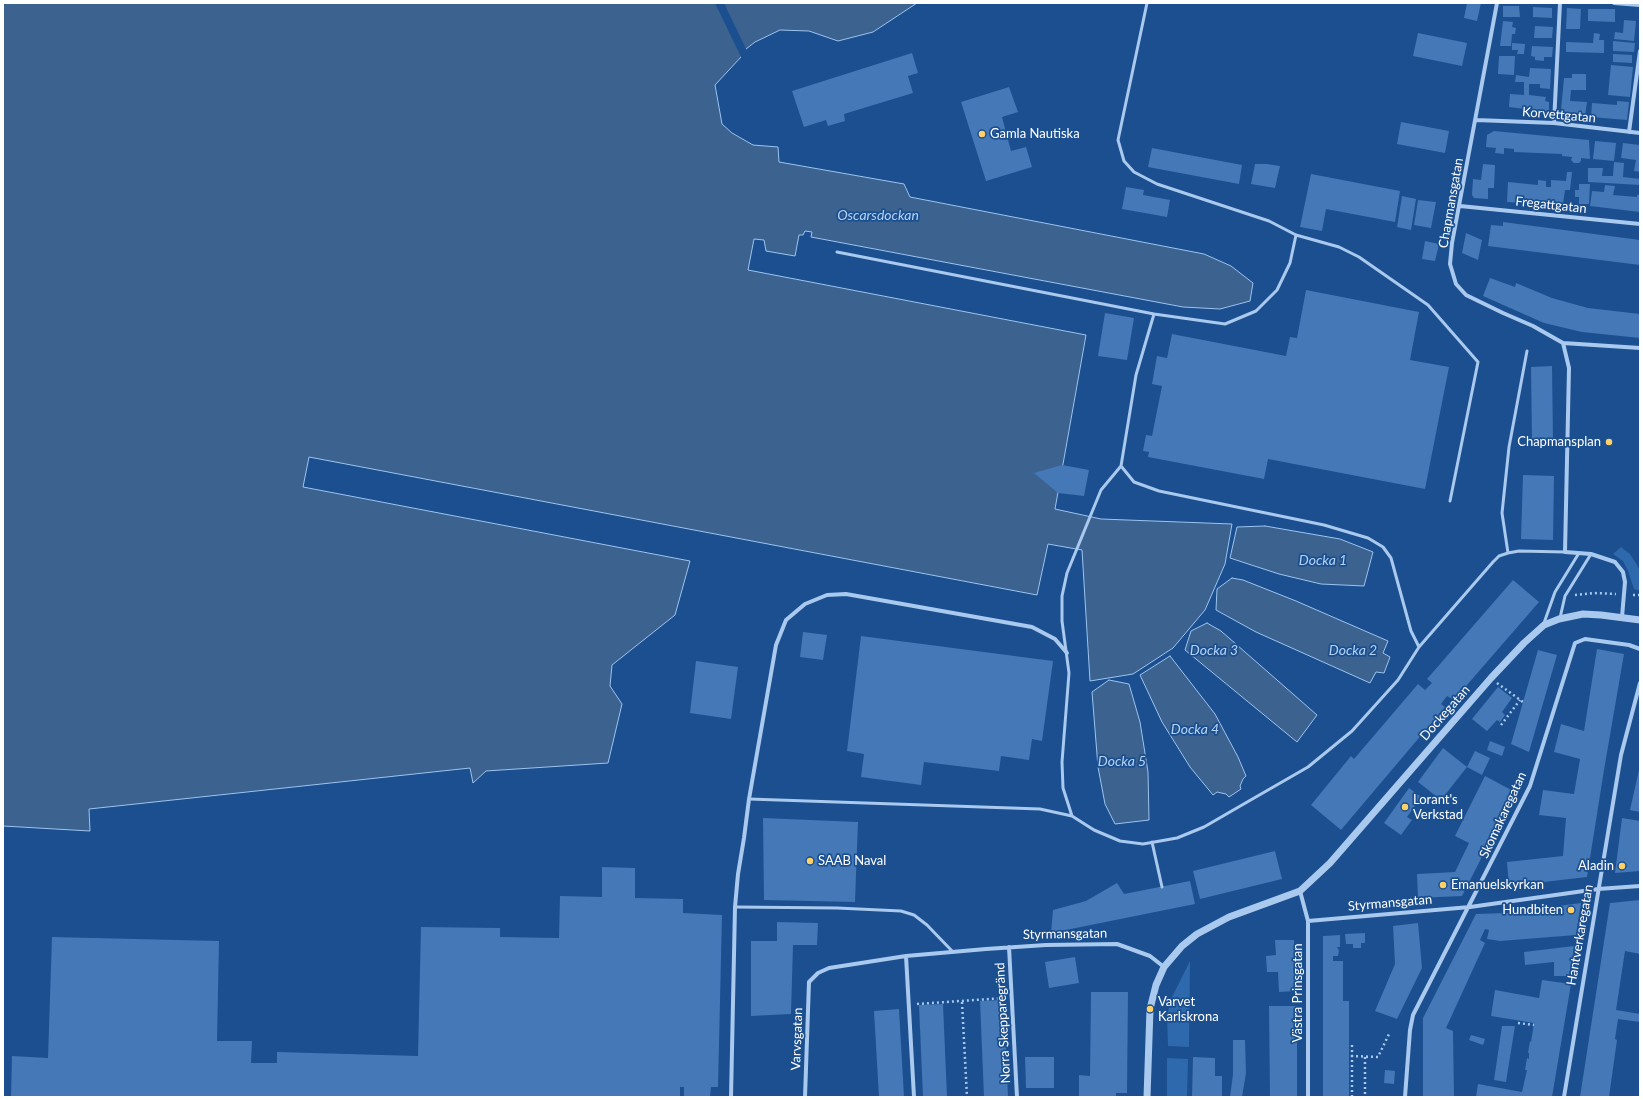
<!DOCTYPE html>
<html>
<head>
<meta charset="utf-8">
<style>
  body { margin:0 }
  #map { position:relative; width:1643px; height:1100px; overflow:hidden; background:#1b4f8f; font-family:Lato,sans-serif }
  canvas { display:block }
  .frame { position:absolute; inset:0; border:4px solid #fff; pointer-events:none }
</style>
</head>
<body>
<div id="map">
<canvas width="1643" height="1100"></canvas>
<div class="frame"></div>
</div>
<script>
const c = document.querySelector('canvas').getContext('2d');
c.lineJoin = 'round';
function paint(path, color) {
  c.fillStyle = color;
  c.fill(path, 'evenodd');
}
function poly(rows) {
  const path = new Path2D();
  for (const r of rows) {
    path.moveTo(r[0], r[1]);
    for (let i = 2; i < r.length; i += 2) path.lineTo(r[i], r[i + 1]);
  }
  return path;
}
function strokePath(path, color, width, dash) {
  c.strokeStyle = color;
  c.lineWidth = width;
  c.lineCap = dash ? 'butt' : 'round';
  c.setLineDash(dash || []);
  c.stroke(path);
}
function write(font, color, halo, rows, align = 'center') {
  c.font = font + ' Lato,sans-serif';
  c.lineWidth = 3.5;
  c.setLineDash([]);
  c.textBaseline = 'middle';
  c.strokeStyle = halo;
  c.fillStyle = color;
  for (const [text, x, y, turn = 0] of rows) {
    c.save();
    c.translate(x, y);
    c.rotate((+turn || 0) * Math.PI / 180);
    c.textAlign = isNaN(turn) ? turn : align;
    if (halo) c.strokeText(text, 0, 0);
    c.fillText(text, 0, 0);
    c.restore();
  }
}
const green = poly([
  [1621,547,1630,554,1637,565,1640,571,1640,591,1634,589,1628,571,1623,561,1613,554],
  [1190,961,1189,1047,1168,1046,1167,1015,1172,997],
  [1167,1058,1188,1059,1187,1097,1167,1097]
]);
const water = poly([
  [3,3,917,3,873,32,838,41,809,31,780,30,755,42,746,49,741,57,715,85,722,124,732,133,753,145,778,147,779,162,904,184,910,197,1204,254,1231,266,1253,283,1250,301,1220,309,1183,307,811,237,812,232,805,231,803,235,799,235,795,256,766,251,764,240,754,239,748,270,1086,335,1055,509,1101,519,1232,524,1225,564,1205,610,1173,648,1133,674,1090,681,1082,550,1048,544,1037,595,309,457,303,487,690,561,675,615,612,665,610,686,622,704,608,763,486,771,473,783,470,768,89,809,90,831,3,826,3,3],
  [1265,526,1340,539,1373,552,1364,586,1321,584,1279,574,1230,558,1237,527,1265,526],
  [1232,578,1243,580,1296,601,1388,641,1383,653,1390,657,1384,673,1376,672,1370,683,1256,632,1216,610,1217,589,1232,578],
  [1207,623,1221,631,1317,715,1297,742,1185,650,1191,631,1207,623],
  [1170,656,1215,714,1238,757,1246,776,1243,779,1240,786,1241,789,1229,797,1226,794,1217,792,1213,795,1190,767,1162,722,1140,675,1170,656],
  [1109,680,1129,684,1140,722,1148,772,1149,820,1115,824,1105,804,1098,767,1092,692,1109,680]
]);
const pier = poly([
  [715,3,724,3,747,51,742,59]
]);
const building = poly([
  [1467,3,1481,3,1477,21,1464,18],
  [1503,6,1519,6,1520,17,1503,17],
  [1533,7,1552,8,1552,18,1533,17],
  [1567,8,1581,9,1580,29,1566,29],
  [1588,9,1615,9,1615,22,1588,21],
  [1624,20,1636,21,1634,41,1614,39,1615,32,1623,33],
  [1503,21,1513,22,1512,27,1516,28,1515,34,1512,34,1511,46,1500,46],
  [1535,26,1553,27,1552,38,1534,38],
  [1418,33,1467,43,1462,66,1413,56],
  [1594,33,1600,34,1599,40,1604,40,1604,53,1566,52,1566,42,1593,43],
  [1613,41,1635,43,1634,52,1613,51],
  [1512,43,1525,44,1524,54,1517,54,1518,50,1512,50],
  [1532,46,1553,47,1552,57,1544,57,1544,61,1535,60,1535,57,1531,56],
  [912,53,918,73,908,76,913,93,844,114,845,121,828,126,826,120,804,127,792,91],
  [1613,54,1632,55,1632,63,1613,62],
  [1499,56,1515,56,1514,75,1498,74],
  [1611,65,1633,67,1630,97,1608,95],
  [1530,68,1551,69,1550,89,1540,88,1540,84,1529,84,1529,95,1546,97,1545,101,1549,102,1549,112,1509,107,1510,94,1524,95,1524,82,1515,82,1516,75,1529,77],
  [1572,74,1586,74,1586,90,1567,90,1571,90,1570,101,1587,102,1585,116,1564,114,1561,110,1564,78,1572,78],
  [1009,87,1018,112,1002,117,1011,151,1026,147,1032,167,986,181,961,102],
  [1617,101,1629,102,1627,120,1591,117,1592,103,1617,105],
  [1401,122,1449,131,1445,153,1397,144],
  [1494,131,1589,140,1590,159,1581,158,1581,161,1579,163,1574,163,1571,160,1572,157,1562,156,1562,154,1514,152,1514,149,1504,148,1504,154,1495,153,1496,148,1486,147,1487,135],
  [1595,141,1616,143,1614,161,1593,159],
  [1623,143,1640,145,1640,172,1634,171,1636,160,1621,158],
  [1152,148,1242,165,1239,184,1148,167],
  [1614,162,1624,163,1623,177,1640,179,1640,185,1588,182,1588,168,1603,168,1602,176,1613,176],
  [1255,164,1267,164,1280,166,1275,188,1251,184],
  [1483,164,1495,165,1494,188,1488,188,1488,199,1474,198,1472,195,1473,179,1481,180],
  [1567,172,1572,172,1570,190,1565,190,1563,204,1536,202,1536,204,1507,202,1508,182,1538,185,1538,180,1546,181,1546,187,1551,187,1551,180,1566,181],
  [1311,174,1400,191,1395,222,1326,209,1322,231,1300,227],
  [1579,184,1590,184,1589,204,1579,204,1579,197,1575,197,1575,190,1579,190],
  [1605,185,1615,186,1613,195,1637,197,1637,195,1640,194,1640,212,1590,206,1592,191,1604,192],
  [1126,187,1144,190,1143,195,1170,200,1167,217,1122,209],
  [1402,196,1416,199,1411,230,1397,227],
  [1418,200,1436,202,1431,228,1414,225],
  [1503,222,1640,240,1640,265,1488,246,1491,225,1503,226],
  [1466,233,1482,240,1478,260,1462,253],
  [1425,241,1439,244,1435,261,1422,259],
  [1490,278,1515,287,1516,283,1552,298,1588,308,1640,314,1640,338,1582,332,1544,323,1483,296],
  [1306,290,1419,312,1410,360,1449,367,1425,489,1268,459,1264,479,1148,457,1149,452,1143,451,1146,435,1152,436,1162,386,1152,384,1157,356,1167,358,1172,334,1286,356,1290,337,1297,338],
  [1105,313,1134,318,1127,360,1098,356],
  [1552,366,1553,441,1532,441,1531,367],
  [1062,465,1089,470,1084,496,1058,493,1034,473],
  [1523,475,1554,476,1553,540,1521,539],
  [1513,580,1539,602,1454,700,1447,696,1441,704,1445,707,1341,830,1311,805,1351,756,1354,759,1418,684,1425,690,1432,683,1427,679],
  [803,632,827,635,823,660,800,657],
  [861,636,1053,661,1042,741,1032,739,1029,760,1001,756,999,771,924,762,921,785,861,777,864,754,847,751],
  [1597,649,1624,654,1604,770,1587,877,1509,886,1507,862,1563,856,1566,818,1539,815,1543,790,1574,794,1580,759,1554,752,1561,724,1584,731],
  [1538,650,1557,655,1529,752,1511,744],
  [696,661,738,667,731,719,690,713],
  [1498,687,1512,698,1502,712,1505,715,1500,722,1497,720,1487,731,1472,719],
  [1490,741,1505,747,1502,756,1487,750],
  [1443,748,1467,767,1475,751,1490,758,1482,775,1467,767,1441,800,1418,782],
  [1639,770,1640,770,1640,812,1630,810],
  [1485,776,1515,792,1462,896,1418,898,1417,874,1455,872,1469,843,1455,836],
  [1409,788,1421,797,1407,817,1412,820,1401,835,1384,823],
  [763,818,858,822,855,902,764,900],
  [1622,818,1640,821,1640,871,1615,873],
  [1275,851,1282,879,1200,899,1193,871],
  [602,867,635,868,635,898,683,899,683,913,722,915,718,1087,711,1087,710,1097,684,1097,684,1087,680,1087,680,1097,11,1097,12,1056,48,1058,52,937,219,941,217,1041,252,1041,251,1063,277,1063,277,1052,418,1056,421,927,500,928,500,937,559,938,560,896,602,897],
  [1190,881,1195,904,1051,933,1053,910,1086,901,1117,883,1124,894],
  [1640,900,1640,954,1625,951,1616,1010,1640,1014,1640,1022,1618,1019,1615,1039,1617,1040,1609,1097,1580,1097,1610,903],
  [1581,903,1576,935,1500,941,1487,939,1489,930,1485,929,1480,940,1485,943,1446,1028,1453,1031,1454,1097,1423,1097,1423,1018,1476,914,1507,913],
  [777,922,818,923,817,945,793,945,791,1014,751,1016,751,941,777,941],
  [1418,923,1422,968,1397,1019,1375,1011,1395,964,1393,926],
  [1365,933,1365,943,1361,943,1361,948,1353,948,1353,944,1346,944,1345,934],
  [1340,935,1340,947,1337,947,1339,951,1338,956,1333,956,1333,961,1343,961,1343,1001,1349,1001,1349,1097,1323,1097,1323,936],
  [1275,940,1294,940,1296,991,1279,992,1278,972,1267,972,1266,956,1276,955],
  [1574,946,1571,976,1554,976,1554,962,1525,965,1524,952],
  [1075,957,1079,983,1049,988,1045,962],
  [1542,980,1571,984,1552,1097,1476,1097,1478,1084,1522,1092,1527,1070,1525,1070,1527,1058,1529,1059,1529,1053,1528,1053,1530,1041,1531,1042,1534,1023,1491,1016,1495,990,1539,998],
  [1091,992,1128,992,1127,1093,1116,1093,1116,1097,1079,1097,1079,1075,1090,1076],
  [1004,1000,1008,1097,984,1097,980,1001],
  [943,1004,947,1097,923,1097,919,1005],
  [1269,1006,1297,1006,1297,1097,1270,1097],
  [899,1009,904,1097,879,1097,874,1011],
  [1502,1026,1515,1026,1506,1082,1494,1080],
  [1471,1035,1485,1039,1483,1045,1469,1040],
  [1233,1040,1245,1040,1246,1073,1242,1097,1230,1097,1233,1074],
  [1025,1057,1054,1057,1054,1088,1026,1088],
  [1193,1057,1215,1058,1215,1076,1222,1076,1222,1097,1192,1097],
  [1385,1070,1395,1071,1394,1084,1384,1083]
]);
const path = poly([
  [1575,595,1594,593,1616,594],
  [1633,595,1640,595],
  [1497,683,1523,702],
  [1501,725,1520,700],
  [962,1002,967,1097],
  [917,1004,1004,998],
  [1518,1023,1534,1025],
  [1351,1056,1378,1057,1390,1032],
  [1365,1057,1365,1097],
  [1352,1097,1352,1042]
]);
const service = poly([
  [1147,3,1118,140,1124,161,1134,172,1157,184,1269,221,1296,235,1339,247,1359,257,1428,305,1478,362,1450,501],
  [837,252,1154,314,1225,324,1256,311,1277,290,1290,263,1296,235],
  [1121,466,1134,482,1159,491,1324,525,1368,538,1383,547,1391,558,1411,631,1419,647],
  [1508,553,1519,551,1565,552],
  [1560,618,1565,596,1591,554],
  [1544,623,1555,592,1579,553],
  [749,799,1040,809,1072,816,1094,830,1120,841,1143,844,1177,838,1204,827,1242,805,1308,767,1352,731,1398,680,1419,647,1493,562,1499,556,1508,553,1502,513,1509,447,1527,351],
  [1072,816,1063,788,1062,762,1069,673,1062,621,1062,596,1067,573,1101,490,1121,466,1136,375,1154,314],
  [1152,842,1162,887],
  [735,907,837,908,901,911,914,915,927,925,953,952]
]);
const minor = poly([
  [1497,3,1452,243,1450,264,1456,284,1466,295,1503,313,1533,326,1563,343,1640,348],
  [1614,3,1640,5],
  [1476,120,1554,123,1640,133],
  [1554,123,1560,3],
  [1629,132,1640,51],
  [1460,206,1640,224],
  [1563,343,1569,368,1565,552,1591,554,1615,562,1623,572,1625,582,1622,617],
  [1300,891,1308,921,1308,1097],
  [1308,921,1470,907,1598,889,1640,886],
  [1009,947,1017,1097],
  [906,956,914,1097],
  [731,1097,735,907,738,874,744,838,749,799,776,645,786,620,805,604,827,595,846,594,1032,627,1055,639,1067,653],
  [805,1097,809,982,818,973,829,968,906,956,986,949,1046,945,1117,944,1150,956,1164,967],
  [1405,1097,1410,1030,1413,1015,1530,786,1575,643,1585,639,1629,645,1640,649],
  [1564,1097,1621,755,1640,683]
]);
const tertiary = poly([
  [1147,1097,1150,1009,1156,985,1164,967,1182,946,1197,934,1229,917,1300,891,1330,863,1491,678,1524,643,1544,625,1559,619,1583,614,1601,615,1640,620]
]);
const markers = [
  [982,134,4,"#ffd166"],
  [1609,442,4,"#ffd166"],
  [1405,807,4,"#ffd166"],
  [810,861,4,"#ffd166"],
  [1622,866,4,"#ffd166"],
  [1443,885,4,"#ffd166"],
  [1571,910,4,"#ffd166"],
  [1150,1009,4,"#ffd166"]
];
const streetNames = [
  ["Korvettgatan",1559,115,5],
  ["Chapmansgatan",1451,203,-80],
  ["Fregattgatan",1551,205,6],
  ["Dockegatan",1445,713,-49],
  ["Skomakaregatan",1503,815,-65],
  ["Styrmansgatan",1390,903,-5],
  ["Styrmansgatan",1065,934,-1],
  ["Hantverkaregatan",1580,935,-80],
  ["Västra Prinsgatan",1298,993,-90],
  ["Norra Skepparegränd",1003,1023,-93],
  ["Varvsgatan",797,1039,-88]
];
const poiNames = [
  ["Gamla Nautiska",990,134],
  ["Chapmansplan",1601,442,"right"],
  ["Lorant's",1413,800],
  ["Verkstad",1413,815],
  ["SAAB Naval",818,861],
  ["Aladin",1614,866,"right"],
  ["Emanuelskyrkan",1451,885],
  ["Hundbiten",1563,910,"right"],
  ["Varvet",1158,1002],
  ["Karlskrona",1158,1017]
];
const waterNames = [
  ["Oscarsdockan",878,215],
  ["Docka 1",1323,560],
  ["Docka 3",1214,650],
  ["Docka 2",1353,650],
  ["Docka 4",1195,729],
  ["Docka 5",1122,761]
];
paint(green, '#2e69ad');
paint(water, '#3c6290');
strokePath(water, '#9cc4f0', 1);
paint(pier, '#1b4f8f');
paint(building, '#4478b7');
strokePath(path, '#a9c9ee', 2.5, [2, 3]);
strokePath(service, '#a9c9ee', 3);
strokePath(minor, '#a9c9ee', 4);
strokePath(tertiary, '#a9c9ee', 7);
for (const [x, y, r, color] of markers) {
  const dot = new Path2D();
  dot.arc(x, y, r, 0, 2 * Math.PI);
  c.fillStyle = color;
  c.fill(dot);
  strokePath(dot, '#1b4f8f', 1.5);
}
write('13px', '#fff', '#1b4f8f', streetNames);
write('13px', '#fff', '#1b4f8f', poiNames, 'left');
write('italic 14px', '#b5d3f5', '#1b4f8f', waterNames);
</script>
</body>
</html>
